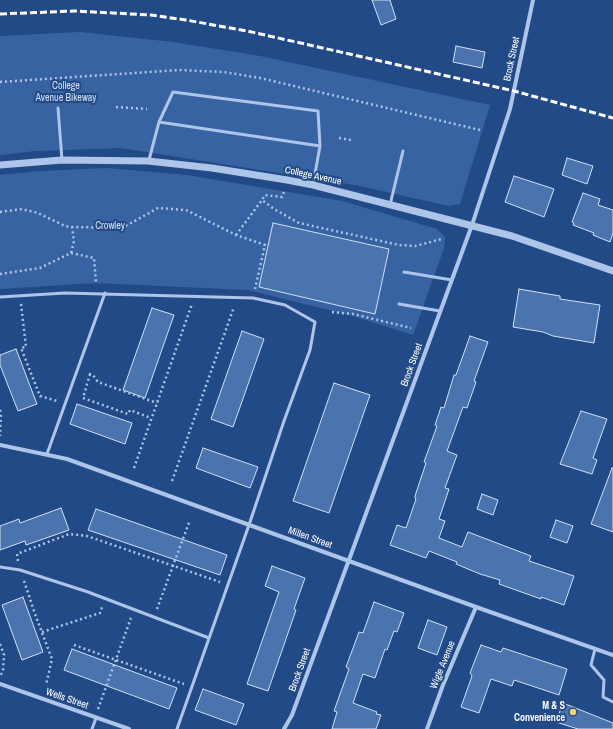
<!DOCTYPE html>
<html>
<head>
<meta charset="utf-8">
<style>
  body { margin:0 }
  canvas { display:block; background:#224a86 }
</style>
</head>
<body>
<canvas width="613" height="729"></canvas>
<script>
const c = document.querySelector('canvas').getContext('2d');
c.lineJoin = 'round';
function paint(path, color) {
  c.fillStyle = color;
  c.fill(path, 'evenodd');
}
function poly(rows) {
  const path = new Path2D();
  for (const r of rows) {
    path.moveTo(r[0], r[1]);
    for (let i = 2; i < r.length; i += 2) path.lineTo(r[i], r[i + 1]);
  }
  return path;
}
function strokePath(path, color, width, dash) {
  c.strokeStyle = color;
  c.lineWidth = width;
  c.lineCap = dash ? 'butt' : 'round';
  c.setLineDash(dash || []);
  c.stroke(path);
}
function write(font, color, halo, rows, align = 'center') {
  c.font = font + ' "Archivo Narrow",sans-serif';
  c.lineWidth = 4;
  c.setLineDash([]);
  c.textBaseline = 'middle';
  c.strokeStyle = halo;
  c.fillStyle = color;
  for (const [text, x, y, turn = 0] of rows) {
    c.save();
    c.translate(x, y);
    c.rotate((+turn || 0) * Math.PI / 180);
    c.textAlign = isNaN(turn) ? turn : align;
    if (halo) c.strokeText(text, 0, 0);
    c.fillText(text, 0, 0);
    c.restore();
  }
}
const green = poly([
  [80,32,173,42,260,56,490,105,460,204,449,206,355,185,121,148,36,151,0,155,0,36],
  [107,168,187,175,342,201,437,229,445,237,444,248,413,335,353,316,248,290,95,283,0,289,0,175,41,171]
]);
const building = poly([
  [372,0,390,0,396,19,381,25,372,0],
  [456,46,485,52,482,68,453,62,456,46],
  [567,158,593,166,587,184,562,175,567,158],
  [514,176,554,189,544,217,505,202,514,176],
  [583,193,600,199,598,205,613,210,613,233,610,242,593,235,594,233,573,225,574,223,572,222,583,193],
  [273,223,389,249,375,314,259,287,273,223],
  [519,289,560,296,560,299,600,305,594,343,553,336,543,332,513,327,519,289],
  [152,308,174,315,145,398,123,390,152,308],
  [242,331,264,339,233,427,211,419,242,331],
  [470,336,488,342,474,381,476,382,467,408,463,407,447,451,457,455,445,488,449,489,439,519,445,521,439,538,462,547,468,532,531,556,529,561,574,576,564,605,541,597,541,599,499,584,500,580,480,574,456,564,457,562,429,551,426,558,390,545,397,525,406,528,416,499,415,498,415,496,426,463,424,462,437,426,435,425,441,407,444,408,454,375,456,375,470,336],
  [16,349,37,404,18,411,0,365,0,355,16,349],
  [334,383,370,395,329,513,293,501,334,383],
  [77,404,132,423,125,444,70,424,77,404],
  [581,411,607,419,593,458,597,460,592,474,560,464,581,411],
  [203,448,258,467,250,488,196,468,203,448],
  [612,468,613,468,613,532,591,524,612,468],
  [482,494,498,500,493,515,477,509,482,494],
  [61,508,69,530,26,545,25,541,0,550,0,526,19,519,20,523,61,508],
  [96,509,227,555,220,575,88,530,96,509],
  [556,520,573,526,567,543,550,537,556,520],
  [272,566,305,578,294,609,296,610,268,691,247,684,279,592,265,586,272,566],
  [23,597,43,652,22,660,2,605,23,597],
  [374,602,404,613,397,632,394,631,387,650,385,649,375,678,363,674,353,703,377,712,376,714,381,715,376,729,332,729,337,712,334,711,349,669,346,667,359,632,363,633,374,602],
  [428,620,447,627,437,655,418,648,428,620],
  [481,645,501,652,503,648,567,669,559,695,514,680,512,686,491,679,479,713,461,707,472,676,470,673,481,645],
  [72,649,177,688,169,709,64,670,72,649],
  [203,689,244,704,236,725,195,710,203,689],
  [563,703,613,723,613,729,578,729,556,722,563,703]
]);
const path = poly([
  [0,82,179,70,224,72,260,78,480,130],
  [116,107,147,109],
  [339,138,351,140],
  [284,192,282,197,265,195,262,200,274,209,299,223,399,245,415,246,442,239],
  [0,212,22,209,38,213,65,226,72,227,122,228,158,208,186,210,236,235,265,245,255,289],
  [236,235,262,200],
  [71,253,94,258,96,282],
  [0,274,40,268,71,253,74,241,72,227],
  [21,304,26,347,21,348,40,396,57,401],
  [332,312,353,314,411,328],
  [89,374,93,375,98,382,157,403],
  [90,374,83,398,128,414,130,410,151,418],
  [0,410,1,413,0,436],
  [134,468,192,304],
  [172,481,234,307],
  [18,561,17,554,69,534,87,536,220,582],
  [24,581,35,614,52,659,46,685],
  [157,609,190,520],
  [42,632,100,613,102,607],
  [0,644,4,655,3,670,1,675],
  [74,645,184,684],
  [98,709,131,618]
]);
const service = poly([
  [58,108,62,160],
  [159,122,173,92,318,111,320,146],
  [149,160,159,122,320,146,313,185],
  [390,205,403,151],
  [404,272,452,280],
  [0,297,65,293,253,298,285,305,315,322,310,350,284,421,249,525,177,729],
  [399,304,440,311],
  [47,454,105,293],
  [0,567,20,570,88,592,209,638],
  [595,649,591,665,604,680,603,697,613,702],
  [92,729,96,718]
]);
const minor = poly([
  [0,445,67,459,476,607,613,655],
  [0,684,129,729],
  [284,729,292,715,472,225,510,109,533,0],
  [427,729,443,685,476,607]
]);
const tertiary = poly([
  [0,165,62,160,148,161,212,168,287,180,313,185,512,236,613,271]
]);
const rail = poly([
  [0,14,75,11,151,15,186,20,247,31,514,91,613,118]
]);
const markers = [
  [573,712,4,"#f5d46f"]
];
const streetNames = [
  ["Brock Street",512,59,-78],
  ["College Avenue",313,176,12],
  ["Brock Street",412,365,-70],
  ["Millen Street",310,538,20],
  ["Wigle Avenue",443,665,-68],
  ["Brock Street",300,670,-70],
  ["Wells Street",67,699,19]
];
const parkNames = [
  ["College",66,86],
  ["Avenue Bikeway",66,98],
  ["Crowley",110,226]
];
const poiNames = [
  ["M & S",565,706],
  ["Convenience",565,718]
];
paint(green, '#3763a3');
paint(building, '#4b73ae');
strokePath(building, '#d1e0f7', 1);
strokePath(path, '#acc5e9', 2.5, [2, 3]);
strokePath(service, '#acc5e9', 3);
strokePath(minor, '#acc5e9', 4);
strokePath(tertiary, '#acc5e9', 7);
strokePath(rail, '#fff', 3, [7, 3]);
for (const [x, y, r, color] of markers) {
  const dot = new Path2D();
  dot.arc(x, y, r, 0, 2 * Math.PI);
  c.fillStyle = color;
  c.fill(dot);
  strokePath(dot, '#224a86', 1.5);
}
write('10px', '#fff', '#224a86', streetNames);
write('10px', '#d1e0f7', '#224a86', parkNames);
write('bold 10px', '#fff', '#224a86', poiNames, 'right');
</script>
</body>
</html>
